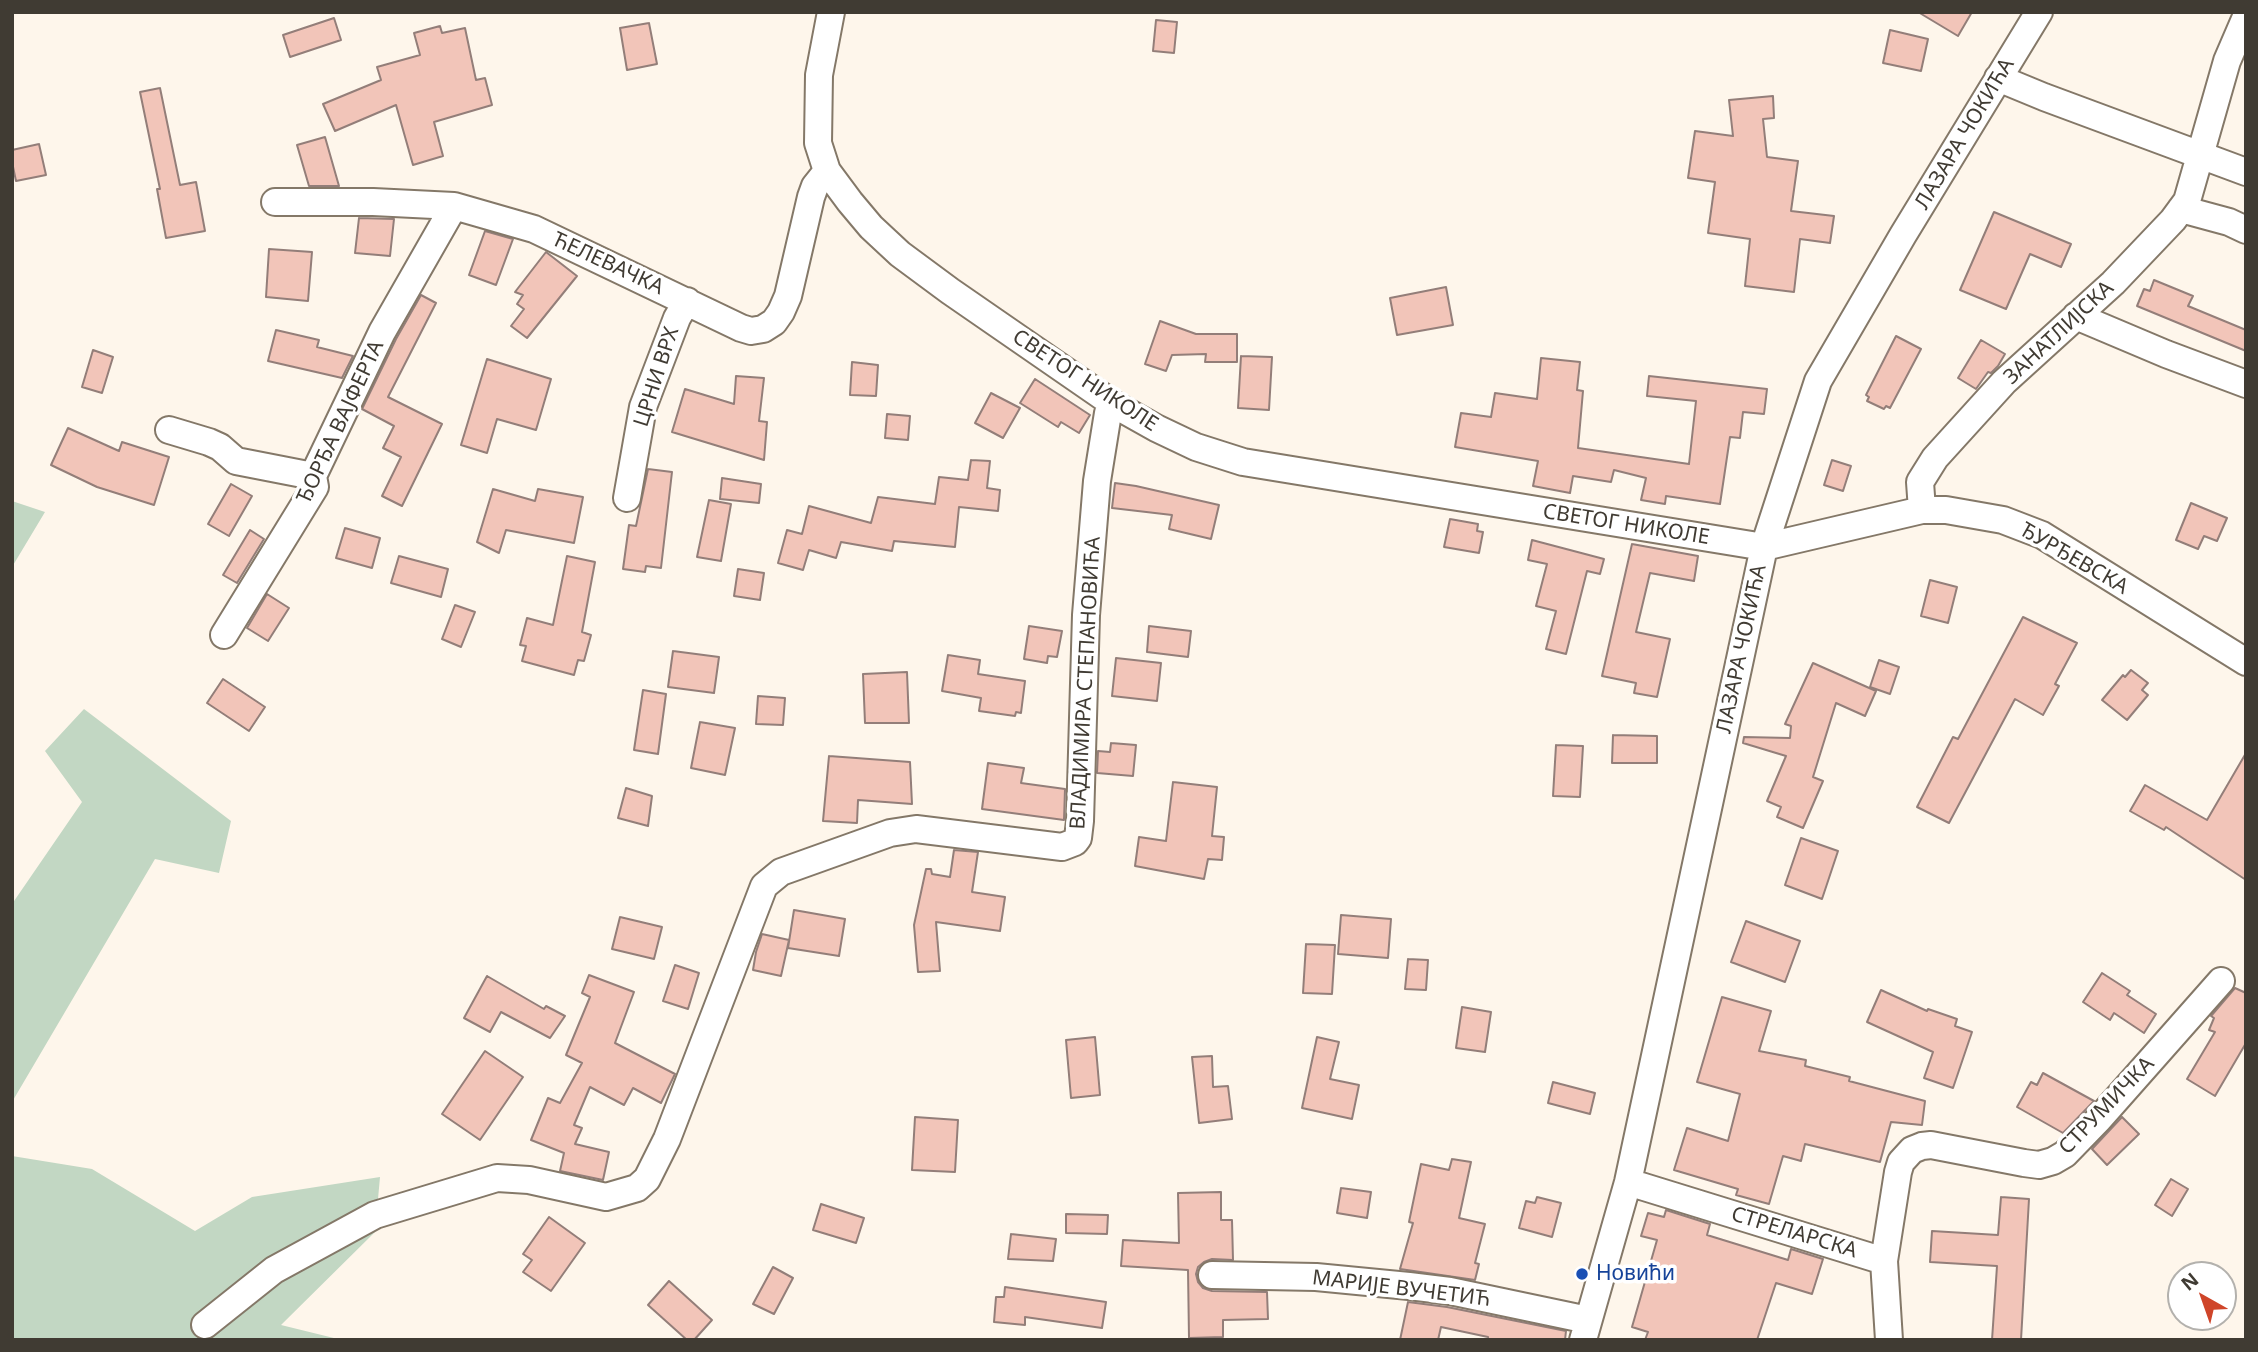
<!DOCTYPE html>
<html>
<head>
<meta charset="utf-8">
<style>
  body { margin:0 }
  #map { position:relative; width:2258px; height:1352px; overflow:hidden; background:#fef6eb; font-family:"Noto Sans",sans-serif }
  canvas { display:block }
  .frame { position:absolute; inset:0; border:14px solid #403b33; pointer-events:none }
  .north { position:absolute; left:2167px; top:1261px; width:70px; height:70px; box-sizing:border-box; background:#fff; border:2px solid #b3b1ad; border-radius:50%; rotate:320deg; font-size:19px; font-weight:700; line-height:28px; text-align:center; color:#403b33 }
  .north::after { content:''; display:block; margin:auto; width:24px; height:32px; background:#cf4529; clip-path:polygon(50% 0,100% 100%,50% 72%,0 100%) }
</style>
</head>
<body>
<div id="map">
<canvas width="2258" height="1352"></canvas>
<div class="frame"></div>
<div class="north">N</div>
</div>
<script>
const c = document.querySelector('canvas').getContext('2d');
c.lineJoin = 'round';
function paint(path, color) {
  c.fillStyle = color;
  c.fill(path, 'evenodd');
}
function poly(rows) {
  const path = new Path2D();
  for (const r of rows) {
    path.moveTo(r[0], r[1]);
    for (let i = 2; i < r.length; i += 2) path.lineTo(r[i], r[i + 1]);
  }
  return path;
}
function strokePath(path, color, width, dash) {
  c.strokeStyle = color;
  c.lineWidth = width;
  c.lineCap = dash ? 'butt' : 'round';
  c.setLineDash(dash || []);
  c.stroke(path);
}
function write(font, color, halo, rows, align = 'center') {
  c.font = font + ' "Noto Sans",sans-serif';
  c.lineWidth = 7;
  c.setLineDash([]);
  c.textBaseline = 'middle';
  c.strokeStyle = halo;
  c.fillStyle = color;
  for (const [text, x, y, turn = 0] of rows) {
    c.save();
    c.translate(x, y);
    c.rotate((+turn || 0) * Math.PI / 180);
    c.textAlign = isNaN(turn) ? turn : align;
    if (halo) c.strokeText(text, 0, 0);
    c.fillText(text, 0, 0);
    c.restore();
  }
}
const green = poly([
  [12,501,45,512,12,567],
  [84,709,231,821,219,873,155,859,12,1102,12,904,82,802,45,751],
  [12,1156,92,1169,195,1231,252,1197,380,1177,375,1232,281,1325,342,1340,12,1340]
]);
const building = poly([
  [1918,12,1972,12,1958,36,1918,12],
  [334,18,341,40,290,57,283,35,334,18],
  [1156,20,1177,22,1174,53,1153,51,1156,20],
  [649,23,657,64,627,70,620,28,649,23],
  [440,26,442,33,465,28,476,80,485,78,492,105,434,122,443,156,413,165,396,105,335,131,323,104,381,80,377,67,420,55,414,33,440,26],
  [1890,30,1928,39,1921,71,1883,63,1890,30],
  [160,88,180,185,196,182,205,231,166,238,157,189,160,189,140,92,160,88],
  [1773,96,1774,118,1763,119,1767,157,1798,161,1791,211,1834,216,1830,243,1800,239,1794,292,1745,286,1750,239,1708,233,1715,182,1688,178,1695,131,1733,136,1729,100,1773,96],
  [325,137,339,186,309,186,297,145,325,137],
  [39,144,46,175,16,181,12,162,12,150,39,144],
  [1994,212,2071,244,2061,267,2030,254,2006,309,1960,290,1994,212],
  [359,218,394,219,390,256,355,253,359,218],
  [485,231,513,239,496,285,469,275,485,231],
  [269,249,312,252,308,301,266,297,269,249],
  [546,252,577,276,527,338,511,326,524,309,517,304,523,295,515,292,546,252],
  [2154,280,2193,296,2188,306,2246,330,2246,351,2137,306,2144,289,2150,291,2154,280],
  [1446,287,1453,325,1397,335,1390,298,1446,287],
  [421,295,436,303,388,397,442,424,402,506,382,496,401,457,383,448,394,426,362,409,396,339,421,295],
  [1160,321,1196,334,1237,334,1237,362,1205,362,1206,354,1172,355,1166,371,1145,364,1160,321],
  [276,330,319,340,317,347,353,356,342,378,268,361,276,330],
  [1896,336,1921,349,1890,408,1886,406,1884,409,1867,401,1869,397,1866,395,1896,336],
  [1981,340,2005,354,1998,366,1991,373,1988,372,1976,389,1958,378,1981,340],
  [93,350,113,357,102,393,82,387,93,350],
  [1241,356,1272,357,1269,410,1238,408,1241,356],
  [1541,358,1580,362,1577,390,1583,391,1578,448,1689,464,1696,401,1647,396,1649,376,1767,389,1764,414,1743,412,1740,438,1730,437,1720,504,1666,496,1665,504,1641,500,1646,478,1614,470,1611,482,1573,476,1570,493,1533,486,1538,461,1455,447,1461,413,1491,417,1495,393,1537,399,1541,358],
  [487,359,551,379,536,430,497,419,487,453,461,445,487,359],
  [852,362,878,365,876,396,850,395,852,362],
  [736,376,764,378,759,421,767,422,764,460,672,432,685,389,734,404,736,376],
  [1035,379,1090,415,1079,433,1061,422,1058,427,1020,403,1035,379],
  [991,393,1020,408,1003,438,975,423,991,393],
  [887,414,910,416,908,440,885,438,887,414],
  [68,428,119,451,122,442,169,457,154,505,97,487,51,465,68,428],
  [971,460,990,461,987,488,1000,490,998,511,959,507,955,547,894,541,892,551,841,542,836,558,809,550,803,570,778,563,787,530,802,534,809,506,871,523,878,497,935,504,939,477,968,480,971,460],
  [1832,460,1851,466,1843,491,1824,485,1832,460],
  [648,469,672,472,661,568,646,566,645,572,623,569,629,525,636,526,648,469],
  [722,478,761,484,759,503,720,499,722,478],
  [1115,483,1136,486,1219,505,1211,539,1169,529,1172,515,1112,508,1115,483],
  [231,484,252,496,229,536,208,524,231,484],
  [493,489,535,501,538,489,583,497,574,543,506,530,499,553,477,542,493,489],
  [709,500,731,504,721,561,697,557,709,500],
  [2191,503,2227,518,2217,541,2204,536,2198,549,2176,540,2191,503],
  [1450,519,1478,524,1477,531,1483,532,1479,553,1444,547,1450,519],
  [345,528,380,538,372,568,336,558,345,528],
  [250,530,264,539,237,583,223,575,250,530],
  [1532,540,1604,559,1600,574,1587,571,1566,654,1546,649,1556,611,1536,606,1547,564,1528,560,1532,540],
  [1632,544,1698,556,1694,581,1650,573,1636,632,1670,639,1657,697,1634,693,1636,683,1602,676,1632,544],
  [399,556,448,569,441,597,391,583,399,556],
  [567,556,595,562,582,632,591,635,584,661,578,660,574,675,522,661,526,646,520,645,527,618,553,625,567,556],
  [738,569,764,573,760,600,734,596,738,569],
  [1930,580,1957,587,1948,623,1921,616,1930,580],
  [267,594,289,608,268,641,247,628,267,594],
  [455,605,475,612,461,647,442,639,455,605],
  [2023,617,2077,643,2055,684,2059,686,2043,715,2015,699,1949,823,1917,807,1953,737,1958,739,2023,617],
  [1029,626,1062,631,1057,657,1048,656,1047,663,1024,659,1029,626],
  [1149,626,1191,631,1188,657,1147,652,1149,626],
  [673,651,719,657,714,693,668,687,673,651],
  [948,655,980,660,978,674,1025,681,1021,713,1016,712,1015,716,979,711,981,698,942,691,948,655],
  [1116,658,1161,663,1157,701,1112,696,1116,658],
  [1879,660,1899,667,1890,694,1870,687,1879,660],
  [1813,663,1876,691,1865,716,1836,703,1813,777,1823,781,1803,828,1777,817,1781,807,1767,801,1786,756,1743,743,1744,737,1790,738,1791,726,1785,724,1813,663],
  [2131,670,2148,683,2142,690,2148,695,2127,720,2102,700,2123,675,2125,677,2131,670],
  [907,672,909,723,865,723,863,674,907,672],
  [223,679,265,707,249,731,207,703,223,679],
  [643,690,666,694,658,754,634,750,643,690],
  [758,696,785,698,783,725,756,724,758,696],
  [700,722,735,728,725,775,691,768,700,722],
  [1613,735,1657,736,1657,763,1612,763,1613,735],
  [1111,743,1136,745,1133,776,1097,773,1098,751,1110,752,1111,743],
  [1556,745,1583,746,1580,797,1553,796,1556,745],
  [2246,753,2246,880,2166,827,2164,830,2130,811,2145,785,2207,820,2246,753],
  [829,756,910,762,912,804,858,800,857,823,823,821,829,756],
  [988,763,1024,768,1021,783,1065,789,1064,820,982,809,988,763],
  [1173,782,1217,787,1212,836,1224,837,1222,860,1208,859,1204,879,1135,866,1139,837,1166,841,1173,782],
  [626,788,652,796,648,826,618,818,626,788],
  [1801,838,1838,851,1822,899,1785,885,1801,838],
  [954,850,978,852,972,892,1005,897,1000,931,936,922,940,971,918,972,914,925,926,869,931,869,932,874,950,877,954,850],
  [794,910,845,919,839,956,788,948,794,910],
  [1341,915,1391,919,1388,958,1338,954,1341,915],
  [620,917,662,927,654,959,612,949,620,917],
  [1746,921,1800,941,1785,982,1731,962,1746,921],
  [762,934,789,940,781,976,753,970,756,952,762,934],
  [1306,944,1335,945,1332,994,1303,993,1306,944],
  [1408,959,1428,960,1426,990,1405,989,1408,959],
  [675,965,699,973,688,1009,663,1001,675,965],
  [2102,973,2130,991,2127,995,2156,1014,2144,1033,2114,1013,2110,1020,2083,1002,2102,973],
  [589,975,634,992,615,1043,675,1074,661,1103,633,1088,624,1105,590,1087,574,1125,582,1128,575,1144,609,1152,603,1180,560,1171,564,1153,531,1140,548,1098,560,1103,582,1063,566,1055,590,997,582,993,589,975],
  [487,976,544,1009,546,1006,565,1016,550,1038,501,1012,490,1032,464,1018,487,976],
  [2235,988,2246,993,2246,1043,2215,1096,2187,1079,2215,1032,2209,1030,2214,1018,2211,1016,2235,988],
  [1881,990,1927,1011,1928,1009,1957,1019,1955,1026,1972,1032,1953,1088,1924,1078,1933,1052,1867,1022,1881,990],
  [1722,997,1771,1011,1759,1051,1806,1060,1805,1066,1850,1077,1849,1081,1925,1101,1922,1125,1891,1122,1880,1162,1805,1144,1801,1161,1783,1156,1769,1204,1736,1195,1738,1189,1674,1170,1687,1128,1728,1141,1740,1094,1697,1082,1722,997],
  [1462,1007,1491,1012,1485,1052,1456,1048,1462,1007],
  [1095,1037,1100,1095,1071,1098,1066,1040,1095,1037],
  [1317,1037,1339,1042,1330,1079,1359,1085,1352,1119,1302,1108,1317,1037],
  [485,1051,523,1077,480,1140,442,1114,485,1051],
  [1212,1056,1213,1087,1228,1086,1232,1119,1199,1123,1192,1057,1212,1056],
  [2043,1073,2094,1101,2063,1133,2017,1107,2031,1082,2037,1085,2043,1073],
  [1553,1082,1595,1093,1590,1114,1548,1103,1553,1082],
  [915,1117,958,1120,955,1172,912,1170,915,1117],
  [2122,1117,2139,1134,2107,1165,2092,1149,2122,1117],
  [1452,1159,1471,1162,1459,1218,1485,1224,1475,1263,1479,1264,1475,1280,1400,1269,1413,1223,1409,1222,1421,1164,1449,1170,1452,1159],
  [2171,1179,2188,1189,2172,1216,2155,1205,2171,1179],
  [1341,1188,1371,1192,1367,1218,1337,1213,1341,1188],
  [1221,1192,1221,1220,1232,1220,1233,1260,1212,1259,1204,1262,1198,1267,1196,1274,1198,1282,1203,1288,1212,1291,1267,1292,1268,1319,1223,1320,1223,1337,1189,1338,1188,1270,1121,1266,1123,1240,1179,1243,1178,1193,1221,1192],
  [1537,1197,1561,1203,1552,1237,1519,1228,1526,1201,1535,1203,1537,1197],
  [2001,1197,2029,1199,2021,1340,1992,1340,1997,1266,1930,1262,1932,1231,1998,1235,2001,1197],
  [821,1204,864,1218,856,1243,813,1230,821,1204],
  [1666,1210,1710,1224,1707,1235,1788,1260,1791,1249,1823,1259,1812,1294,1776,1283,1757,1340,1645,1340,1648,1332,1632,1327,1657,1240,1641,1236,1648,1213,1664,1217,1666,1210],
  [1066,1214,1108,1215,1107,1234,1066,1233,1066,1214],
  [549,1217,585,1243,551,1291,523,1272,532,1260,523,1254,549,1217],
  [1011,1234,1056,1239,1053,1261,1008,1259,1011,1234],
  [773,1267,793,1278,774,1314,753,1304,773,1267],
  [669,1281,712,1320,694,1340,687,1340,648,1305,669,1281],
  [1005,1287,1106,1302,1102,1328,1025,1317,1025,1325,994,1322,996,1297,1004,1297,1005,1287],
  [1408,1302,1447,1307,1566,1331,1565,1340,1488,1340,1488,1337,1441,1327,1438,1340,1400,1340,1408,1302]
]);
const minor = poly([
  [831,12,819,75,818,143,827,171,850,202,871,227,900,254,950,291,1115,405,1156,428,1196,447,1243,462,1764,547,1922,510,1946,510,2003,520,2042,535,2246,662],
  [1998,78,2044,97,2246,172],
  [275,202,373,202,454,206,534,229,741,328,751,331,763,329,774,322,781,312,788,296,811,197,815,186,827,171],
  [2181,209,2229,222,2246,230],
  [2076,316,2166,354,2246,384],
  [169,430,209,442,220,447,236,461,313,476],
  [627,498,643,407,677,318,687,301],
  [1922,510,1920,482,1935,458,2004,382,2113,283,2173,220,2187,201,2227,61,2246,17],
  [224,635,315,487,313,476,382,332,454,206],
  [1628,1182,1884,1261,1889,1340],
  [1884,1261,1898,1172,1901,1162,1912,1150,1922,1146,1931,1145,2024,1163,2039,1165,2053,1161,2065,1154,2099,1119,2221,981],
  [1212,1275,1316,1277,1409,1286,1450,1291,1588,1320],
  [205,1325,274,1270,375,1215,497,1178,529,1180,606,1197,637,1188,647,1179,667,1139,764,886,781,872,890,833,916,829,1062,847,1075,842,1078,838,1080,821,1086,615,1097,481,1108,413,1115,405],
  [1583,1340,1628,1182,1764,547,1818,381,1903,235,2039,12]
]);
const markers = [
  [1582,1274,7,"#1a4fb4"]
];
const streetNames = [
  ["ЛАЗАРА ЧОКИЋА",1965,134,-59],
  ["ЋЕЛЕВАЧКА",608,264,25],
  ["ЗАНАТЛИЈСКА",2059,333,-43],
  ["ЦРНИ ВРХ",657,377,-72],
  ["СВЕТОГ НИКОЛЕ",1085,381,33],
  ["ЂОРЂА ВАЈФЕРТА",341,422,-65],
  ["СВЕТОГ НИКОЛЕ",1626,525,9],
  ["ЂУРЂЕВСКА",2074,559,30],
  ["ЛАЗАРА ЧОКИЋА",1742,649,-78],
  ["ВЛАДИМИРА СТЕПАНОВИЋА",1086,683,-87],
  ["СТРУМИЧКА",2107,1106,-46],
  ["СТРЕЛАРСКА",1794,1233,17],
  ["МАРИЈЕ ВУЧЕТИЋ",1401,1289,7]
];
const transitNames = [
  ["Новићи",1596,1274]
];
paint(green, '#c2d7c3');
paint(building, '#f2c5b9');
strokePath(building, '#937e79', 2);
strokePath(minor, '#847868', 30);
strokePath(minor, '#fff', 26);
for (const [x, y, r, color] of markers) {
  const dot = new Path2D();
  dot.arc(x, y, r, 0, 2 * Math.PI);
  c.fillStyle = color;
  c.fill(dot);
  strokePath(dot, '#fff', 2.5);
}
write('21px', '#403b33', '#fff', streetNames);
write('21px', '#164399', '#fff', transitNames, 'left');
</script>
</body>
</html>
